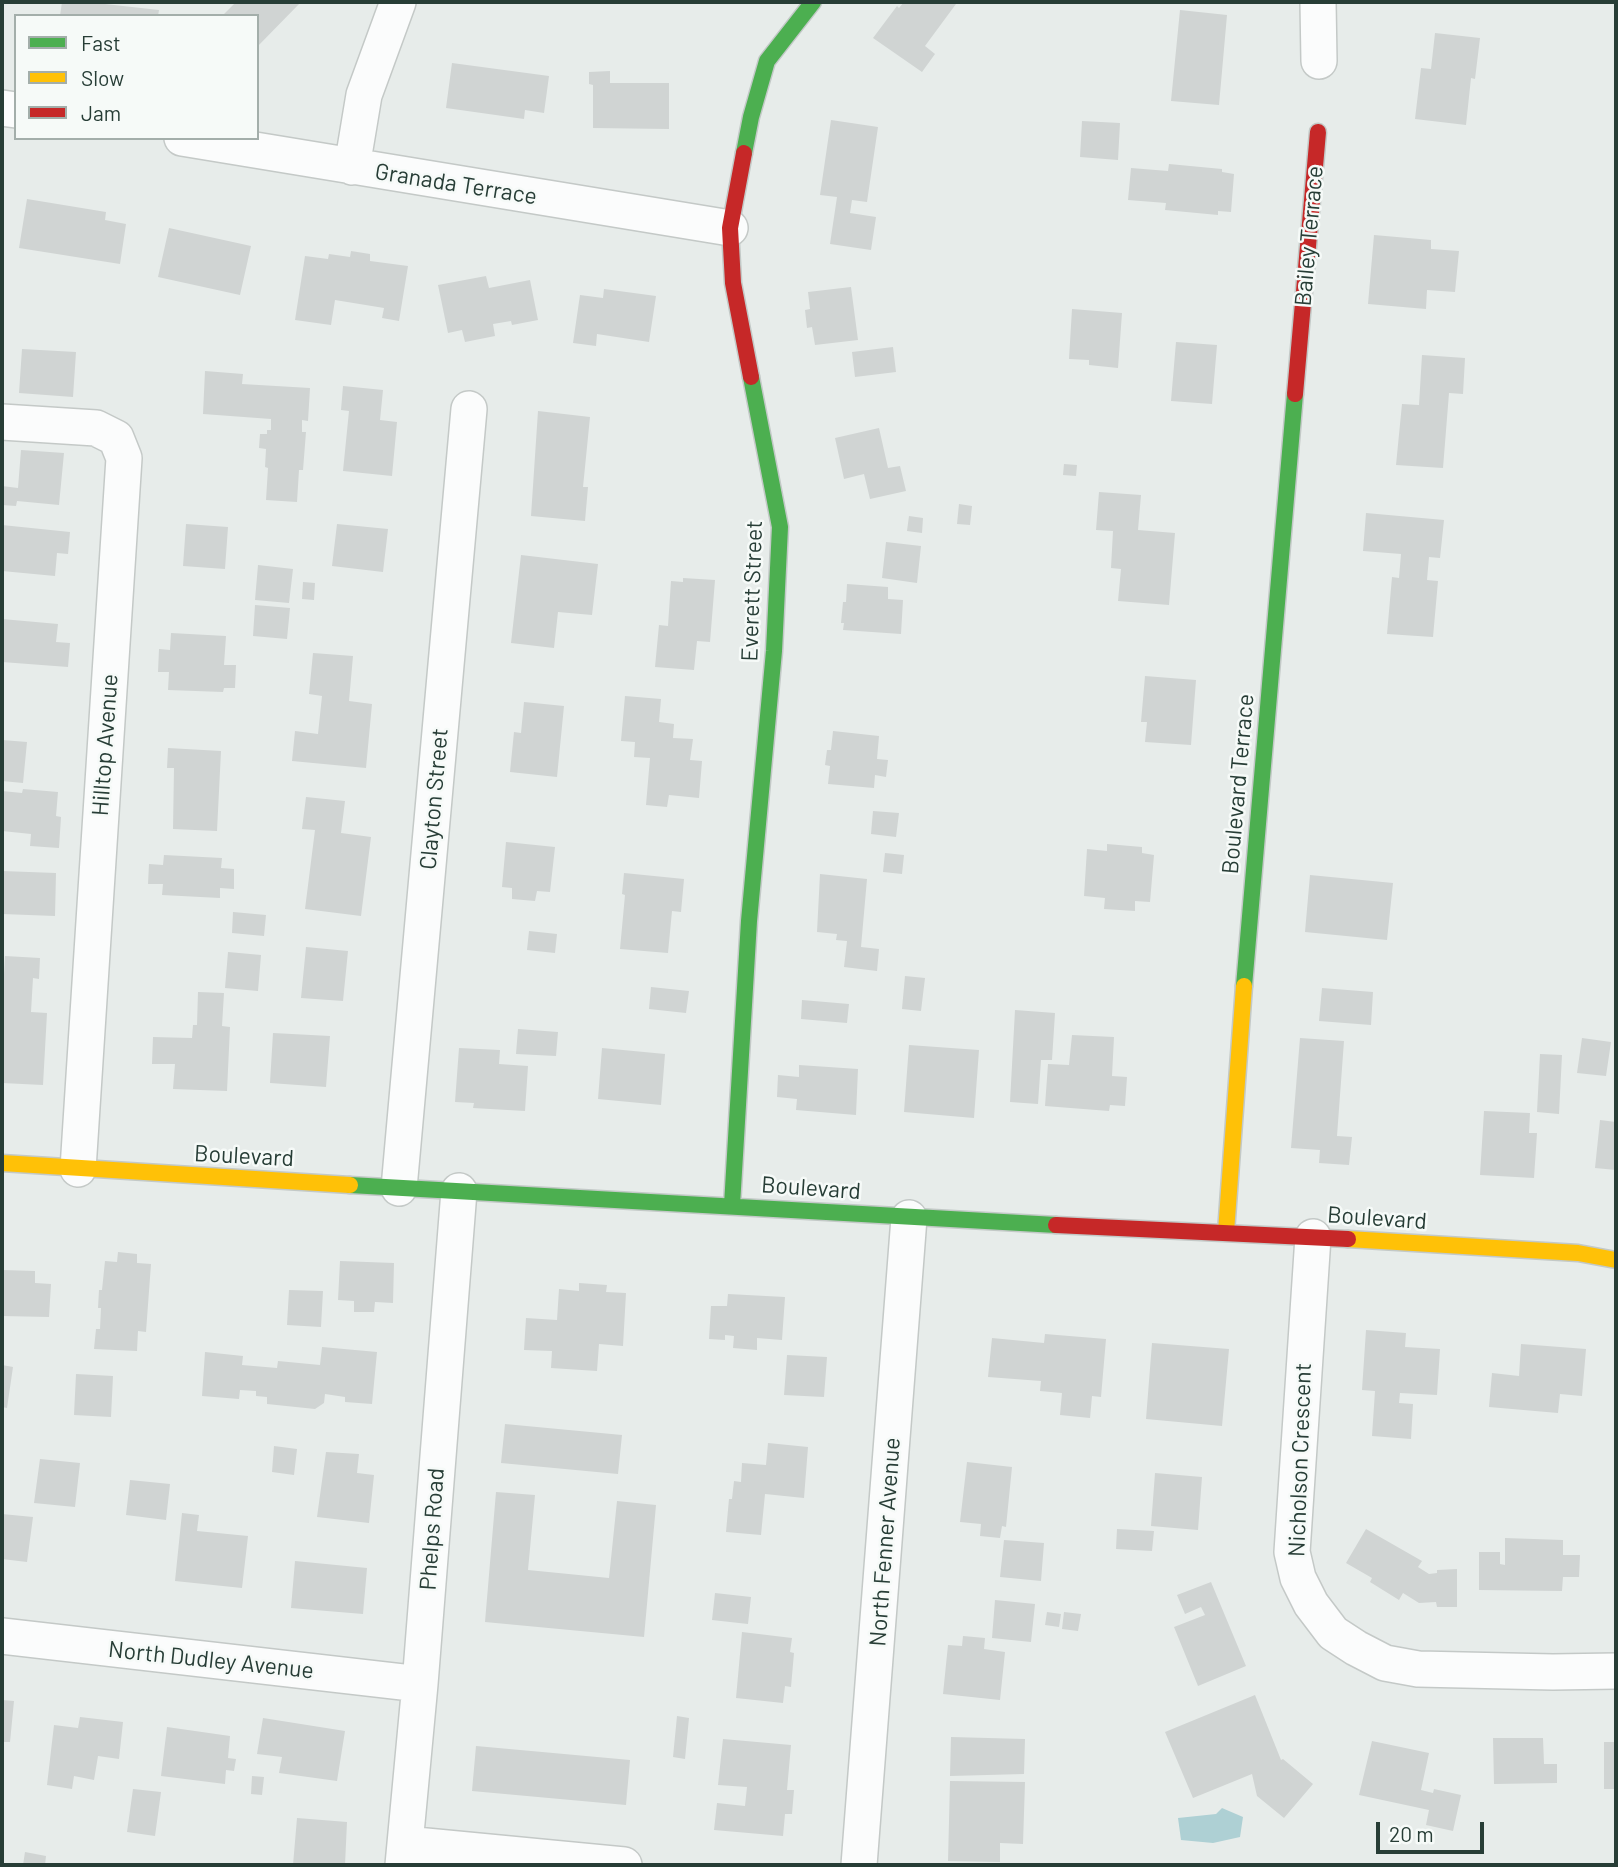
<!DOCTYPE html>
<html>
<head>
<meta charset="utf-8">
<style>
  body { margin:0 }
  #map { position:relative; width:1618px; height:1867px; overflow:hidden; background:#e7ecea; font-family:Barlow,sans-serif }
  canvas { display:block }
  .frame { position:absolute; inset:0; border:4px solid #273d36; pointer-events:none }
  .legend { position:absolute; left:14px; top:14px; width:245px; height:126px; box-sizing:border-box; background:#f6faf8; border:2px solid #a3aeaa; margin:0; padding:9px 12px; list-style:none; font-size:21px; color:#273d36 }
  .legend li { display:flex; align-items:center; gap:14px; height:35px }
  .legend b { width:35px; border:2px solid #a3aeaa }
  .scale { position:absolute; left:1376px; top:1822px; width:108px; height:32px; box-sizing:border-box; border:4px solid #273d36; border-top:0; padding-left:9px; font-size:21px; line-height:24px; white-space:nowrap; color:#273d36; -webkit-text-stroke:5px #f6faf8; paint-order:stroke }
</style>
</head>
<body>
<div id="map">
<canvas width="1618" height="1867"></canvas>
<div class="frame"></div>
<ul class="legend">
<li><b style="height:9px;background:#4caf50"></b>Fast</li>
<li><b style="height:9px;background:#ffc107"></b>Slow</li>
<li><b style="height:9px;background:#c62828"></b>Jam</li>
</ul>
<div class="scale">20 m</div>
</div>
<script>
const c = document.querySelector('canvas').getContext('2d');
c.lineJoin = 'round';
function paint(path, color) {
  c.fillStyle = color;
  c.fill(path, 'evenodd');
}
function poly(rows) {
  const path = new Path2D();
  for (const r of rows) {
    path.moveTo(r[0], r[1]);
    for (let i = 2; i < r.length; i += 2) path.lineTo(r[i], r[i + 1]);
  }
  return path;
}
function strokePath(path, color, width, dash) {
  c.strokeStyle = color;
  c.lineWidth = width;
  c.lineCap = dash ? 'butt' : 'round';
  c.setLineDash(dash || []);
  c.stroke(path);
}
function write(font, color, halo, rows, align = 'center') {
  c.font = font + ' Barlow,sans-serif';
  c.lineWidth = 5;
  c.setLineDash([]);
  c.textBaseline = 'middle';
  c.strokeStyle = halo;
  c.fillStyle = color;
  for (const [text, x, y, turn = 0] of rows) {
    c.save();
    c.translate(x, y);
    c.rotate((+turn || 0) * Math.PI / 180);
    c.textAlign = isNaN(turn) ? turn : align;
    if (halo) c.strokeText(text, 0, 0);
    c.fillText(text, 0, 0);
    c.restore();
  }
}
const water = poly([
  [1222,1808,1243,1817,1240,1837,1213,1843,1181,1840,1178,1818,1216,1814]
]);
const building = poly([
  [62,2,87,2,159,10,158,16,60,16],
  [236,2,301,2,257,47,257,16,222,16],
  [904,2,953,2,956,4,925,46,935,54,922,72,873,38,897,6,899,8],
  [1180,10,1227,15,1219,105,1171,101],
  [1435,33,1480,38,1475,79,1471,78,1466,125,1415,119,1421,68,1431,69],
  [452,63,549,76,544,113,525,110,524,119,446,108],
  [610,71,610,83,669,83,669,129,593,128,593,85,589,84,589,72],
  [831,120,878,127,867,202,852,200,850,213,876,217,871,250,830,244,837,197,820,195],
  [1082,121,1120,123,1118,160,1080,157],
  [1169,164,1222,169,1222,172,1234,174,1231,212,1218,211,1218,215,1165,210,1166,203,1128,200,1131,168,1168,171],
  [27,199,106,212,105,220,126,224,120,264,19,248],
  [169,228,251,246,240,295,158,277],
  [1374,235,1431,240,1431,249,1459,251,1455,292,1427,290,1426,309,1368,304],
  [351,251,370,254,370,261,408,266,399,321,382,318,384,308,335,300,331,325,295,320,305,256,328,259,329,254,350,257],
  [486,276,489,288,530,280,538,320,512,325,511,321,493,324,495,336,465,342,462,330,448,333,438,285],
  [851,287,858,340,815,345,812,327,807,328,805,310,810,309,808,292],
  [604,289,656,296,649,342,597,334,596,346,573,343,580,295,603,298],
  [1072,309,1122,313,1118,368,1089,365,1089,360,1069,359],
  [1176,342,1217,345,1212,404,1171,401],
  [893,347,896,372,855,377,852,352],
  [22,349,76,352,73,397,19,393],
  [1422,355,1465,358,1463,394,1449,393,1443,468,1396,465,1402,404,1419,405],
  [205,371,243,374,242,384,310,388,308,421,302,420,302,432,306,432,303,470,299,470,297,502,266,500,268,468,265,467,266,449,259,448,260,434,267,434,267,430,271,430,271,419,203,414],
  [343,386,383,390,380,420,397,422,392,476,343,471,349,411,341,410],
  [538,411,590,417,583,487,588,487,585,521,531,516],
  [879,428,888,468,900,466,906,491,870,499,864,474,844,479,835,438],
  [21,450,64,453,59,505,17,501,16,506,2,505,2,486,18,488],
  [1064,464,1077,465,1076,476,1063,475],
  [1099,492,1141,495,1138,530,1175,533,1169,605,1118,601,1121,569,1111,568,1113,531,1096,530],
  [959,504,972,506,970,525,957,524],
  [1366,513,1444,520,1440,558,1429,557,1427,580,1438,581,1433,637,1387,634,1392,577,1399,578,1401,554,1363,551],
  [909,516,923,518,922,533,907,531],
  [186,524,228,527,225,569,183,566],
  [337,524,388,529,383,572,332,566],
  [2,525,70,532,68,554,57,553,55,576,2,571],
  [886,542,921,546,917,583,882,578],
  [521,555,598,564,592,615,558,612,554,648,511,643],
  [258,565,293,569,289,603,255,600],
  [683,578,715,580,710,642,697,641,694,670,655,667,659,625,668,626,671,581,683,582],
  [303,582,315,583,314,600,302,599],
  [847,584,888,587,888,599,903,600,901,634,843,630,844,623,841,623,843,602,846,602],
  [255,605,290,608,287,639,253,636],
  [2,619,58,624,56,642,70,643,68,667,2,662],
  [171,633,226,636,224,665,236,665,235,688,224,688,223,692,168,690,169,672,158,672,159,649,170,650],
  [313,653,353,656,349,701,372,704,366,768,292,761,295,731,318,734,322,696,309,694],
  [1145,676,1196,680,1191,745,1145,742,1147,722,1141,722],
  [625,696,661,699,659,722,674,724,673,738,693,739,690,760,702,761,699,798,669,795,667,807,646,805,650,758,634,757,635,742,621,741],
  [524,702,564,706,557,777,510,772,514,732,521,733],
  [833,731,879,736,877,759,888,760,886,777,875,775,874,788,828,784,830,766,825,765,827,750,831,750],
  [2,740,27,742,23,783,2,781],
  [168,748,221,751,217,831,173,829,174,768,167,768],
  [23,789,58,792,56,816,61,817,59,848,30,846,31,834,2,831,2,791,22,793],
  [306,797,345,801,341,833,371,837,361,916,305,909,315,830,302,829],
  [873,811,899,813,896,837,871,834],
  [506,842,555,847,550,892,537,891,535,901,512,899,512,888,502,887],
  [1107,844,1142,847,1142,853,1154,855,1150,902,1135,901,1135,911,1104,909,1105,898,1084,896,1087,849,1107,851],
  [885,853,904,855,902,874,883,872],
  [164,855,222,858,221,868,234,869,234,889,220,888,220,898,162,895,163,884,148,884,149,864,163,865],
  [2,871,56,873,55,916,2,914],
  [624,873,684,879,681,912,672,911,668,953,620,949,625,895,622,894],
  [820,874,867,879,861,947,879,949,877,971,844,967,847,941,836,940,837,934,817,932],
  [1310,875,1393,883,1387,940,1305,932],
  [233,912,266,915,264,936,232,933],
  [529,931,557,934,555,953,527,950],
  [306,947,348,951,343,1001,301,998],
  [228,952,261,955,258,991,225,988],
  [5,956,40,958,39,979,33,978,31,1012,47,1013,43,1085,2,1083,2,1010],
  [905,976,925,978,921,1011,902,1009],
  [651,987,689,991,686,1013,649,1009],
  [1322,988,1373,992,1371,1025,1319,1021],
  [198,992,224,993,222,1026,230,1027,227,1091,173,1089,175,1064,152,1064,153,1037,192,1038,193,1025,197,1025],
  [802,1000,849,1004,847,1023,801,1019],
  [1015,1010,1055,1013,1052,1060,1041,1060,1038,1104,1010,1102],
  [518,1029,558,1032,556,1056,516,1054],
  [273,1033,330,1036,326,1087,270,1083],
  [1072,1035,1114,1037,1112,1076,1127,1077,1125,1106,1110,1105,1109,1111,1045,1106,1048,1064,1069,1065],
  [1300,1038,1344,1041,1337,1136,1352,1137,1349,1165,1319,1163,1320,1150,1291,1148],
  [1582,1038,1611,1042,1606,1076,1577,1073],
  [909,1045,979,1050,974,1118,904,1112],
  [459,1048,500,1050,499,1064,528,1066,525,1111,473,1108,474,1103,455,1102],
  [602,1048,665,1054,661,1105,598,1099],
  [1540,1054,1562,1055,1559,1114,1537,1112],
  [799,1065,858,1069,856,1115,796,1110,797,1099,777,1097,778,1075,799,1077],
  [1484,1111,1530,1113,1529,1133,1537,1133,1534,1178,1480,1175],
  [1600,1120,1616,1122,1616,1170,1595,1168],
  [118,1252,137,1254,137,1263,151,1264,146,1332,138,1331,137,1351,94,1349,96,1329,100,1329,101,1308,98,1308,99,1290,102,1290,105,1261,117,1262],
  [340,1261,394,1263,393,1303,375,1302,374,1312,354,1312,354,1301,338,1300],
  [2,1270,35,1271,35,1283,51,1284,49,1317,2,1316],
  [579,1283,607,1285,606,1292,626,1293,623,1346,599,1344,597,1371,551,1368,552,1351,524,1350,526,1318,557,1320,559,1289,579,1291],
  [289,1290,323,1291,321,1327,287,1325],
  [728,1294,785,1297,782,1340,757,1338,757,1350,733,1348,734,1336,725,1335,725,1340,709,1339,711,1306,727,1306],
  [1366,1330,1406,1333,1405,1347,1440,1349,1437,1395,1400,1393,1399,1403,1413,1404,1411,1439,1372,1436,1375,1391,1362,1390],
  [1045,1334,1106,1339,1101,1397,1092,1396,1090,1418,1060,1415,1062,1393,1040,1391,1041,1381,988,1377,992,1338,1044,1343],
  [1152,1343,1229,1349,1222,1426,1146,1419],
  [1521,1344,1586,1349,1582,1396,1560,1394,1558,1413,1489,1407,1492,1373,1519,1376],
  [322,1347,377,1352,372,1404,345,1402,345,1397,325,1394,324,1403,315,1409,267,1404,267,1397,256,1396,256,1391,240,1390,239,1399,202,1396,205,1352,243,1356,242,1365,277,1368,278,1361,320,1365],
  [787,1355,827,1357,824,1397,784,1395],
  [2,1365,13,1367,7,1408,2,1407],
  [76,1374,113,1376,111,1417,74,1415],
  [505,1424,622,1435,618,1474,501,1463],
  [768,1443,808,1447,804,1498,765,1494,761,1535,726,1532,729,1499,732,1499,734,1481,741,1482,742,1463,766,1465],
  [274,1446,297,1449,294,1475,272,1472],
  [326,1452,359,1454,357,1473,374,1475,369,1523,317,1517],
  [40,1459,80,1463,75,1507,34,1503],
  [967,1462,1012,1467,1006,1527,1002,1526,1000,1538,980,1536,981,1524,960,1522],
  [1155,1473,1202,1477,1198,1530,1151,1526],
  [130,1480,170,1484,166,1520,126,1515],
  [496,1492,535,1495,528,1570,609,1578,617,1501,656,1505,644,1637,485,1622],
  [182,1513,199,1515,197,1531,248,1536,242,1588,175,1581],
  [2,1514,33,1517,27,1562,2,1559],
  [1117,1529,1154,1531,1152,1551,1116,1549],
  [1366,1529,1422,1561,1418,1567,1429,1574,1437,1573,1437,1570,1457,1569,1457,1607,1437,1607,1436,1602,1419,1603,1403,1593,1399,1600,1370,1582,1372,1578,1346,1563],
  [1505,1538,1563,1540,1563,1555,1580,1555,1579,1577,1563,1577,1562,1591,1479,1590,1479,1552,1500,1552,1500,1564,1505,1565],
  [1004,1540,1044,1543,1041,1581,1000,1577],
  [295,1561,367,1568,363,1614,291,1608],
  [1211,1582,1246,1666,1198,1686,1174,1627,1205,1615,1201,1607,1185,1614,1177,1595],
  [715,1593,751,1597,748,1624,712,1620],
  [995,1600,1035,1604,1031,1642,992,1638],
  [1047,1612,1061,1614,1059,1627,1045,1625],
  [1064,1612,1081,1614,1078,1631,1062,1629],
  [742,1632,792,1638,790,1652,794,1653,791,1687,785,1686,783,1703,736,1698],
  [963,1636,985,1638,984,1649,1005,1652,1000,1700,943,1694,948,1645,962,1646],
  [1255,1695,1281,1760,1283,1759,1313,1784,1284,1818,1257,1796,1252,1774,1193,1798,1165,1732],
  [2,1700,14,1701,10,1742,2,1742],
  [677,1716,689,1718,685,1759,673,1757],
  [80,1717,123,1722,119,1759,98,1756,94,1780,74,1776,72,1789,47,1785,54,1725,78,1728],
  [263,1718,345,1731,337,1781,279,1773,282,1757,257,1754],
  [167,1727,230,1736,228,1758,236,1759,234,1771,226,1770,225,1784,161,1776],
  [951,1737,1025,1739,1024,1774,950,1776],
  [1493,1738,1543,1738,1544,1764,1557,1764,1557,1783,1494,1784],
  [723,1739,791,1745,787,1790,794,1790,792,1814,785,1814,783,1836,714,1830,717,1803,745,1806,747,1787,718,1785],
  [1372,1741,1429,1753,1421,1790,1433,1793,1434,1789,1461,1795,1453,1831,1426,1825,1429,1810,1359,1795],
  [1604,1742,1616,1742,1616,1789,1604,1789],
  [476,1746,630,1760,626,1805,472,1791],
  [252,1776,264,1777,262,1795,251,1794],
  [950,1781,1025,1782,1023,1844,1000,1843,1000,1862,948,1861],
  [133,1789,161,1792,155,1836,127,1832],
  [297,1818,347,1822,345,1865,293,1865],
  [25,1852,46,1856,45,1865,23,1865]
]);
const street = poly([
  [1318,2,1319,61],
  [2,108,16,110],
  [182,138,730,228],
  [352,167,364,95,398,2],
  [2,422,96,428,116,438,124,458,78,1169],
  [399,1188,469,409],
  [1313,1237,1292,1552,1298,1578,1311,1604,1333,1633,1356,1648,1385,1663,1418,1669,1553,1672,1616,1671],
  [2,1636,420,1684],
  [405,1844,624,1865],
  [403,1865,420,1684,459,1191],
  [859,1865,909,1218]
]);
const fast = poly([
  [744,153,751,117,767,61,813,2],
  [1244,986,1295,394],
  [350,1185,1056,1225],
  [732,1205,749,921,774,651,780,527,751,377]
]);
const slow = poly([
  [2,1163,350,1185],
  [1226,1232,1244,986],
  [1348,1239,1578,1253,1616,1260]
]);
const jam = poly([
  [744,153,730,228,733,283,751,377],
  [1295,394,1318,132],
  [1056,1225,1348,1239]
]);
const streetNames = [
  ["Granada Terrace",456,184,9],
  ["Bailey Terrace",1309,236,-85],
  ["Everett Street",752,591,-88],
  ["Hilltop Avenue",105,745,-86],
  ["Boulevard Terrace",1238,784,-85],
  ["Clayton Street",434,799,-85],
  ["Boulevard",244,1156,3],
  ["Boulevard",811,1188,4],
  ["Boulevard",1377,1218,4],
  ["Nicholson Crescent",1300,1460,-88],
  ["Phelps Road",432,1529,-86],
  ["North Fenner Avenue",885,1542,-86],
  ["North Dudley Avenue",211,1660,6]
];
paint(water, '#aed0d4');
paint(building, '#d0d4d3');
strokePath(street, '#c4c9c7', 38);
strokePath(fast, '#c3c9c7', 19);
strokePath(slow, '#c3c9c7', 19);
strokePath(jam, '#c3c9c7', 19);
strokePath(street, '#fbfcfc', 35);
strokePath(fast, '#4caf50', 16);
strokePath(slow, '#ffc107', 16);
strokePath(jam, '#c62828', 16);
write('23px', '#273d36', '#f6faf8', streetNames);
</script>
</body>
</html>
